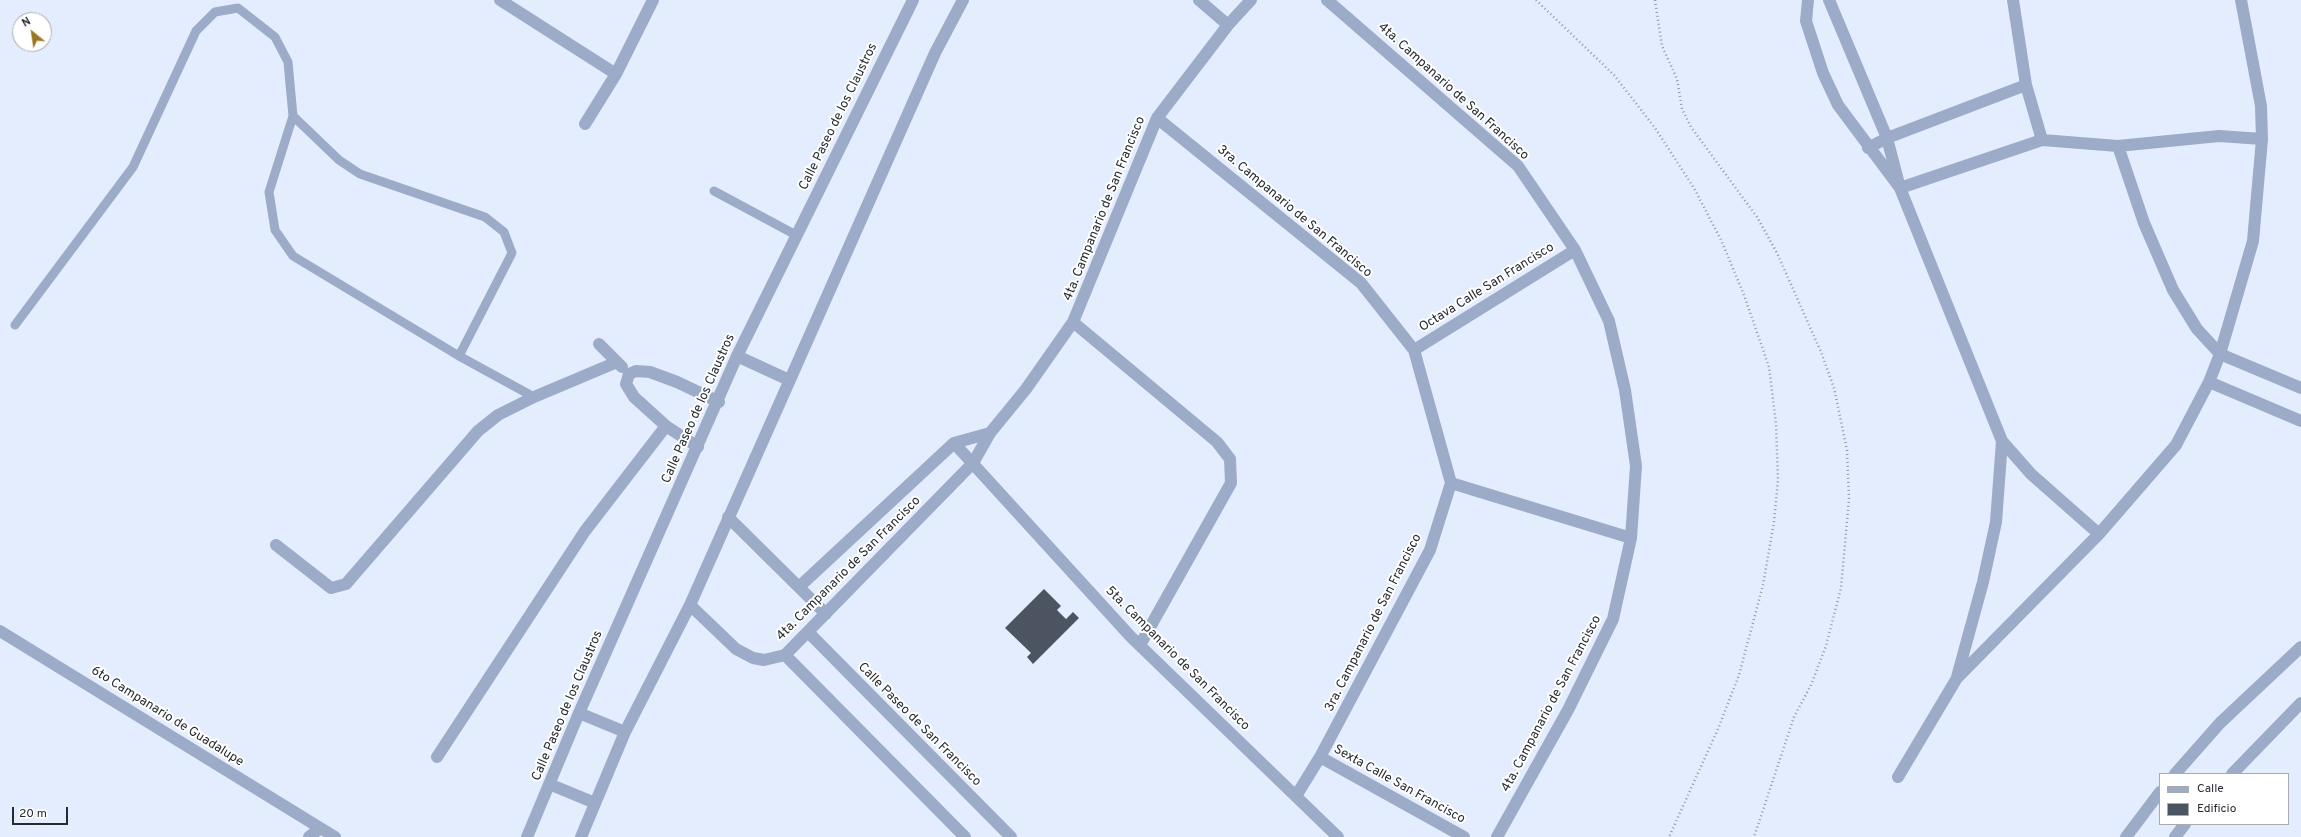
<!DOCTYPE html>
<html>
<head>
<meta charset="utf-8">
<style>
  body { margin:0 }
  #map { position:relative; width:2301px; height:837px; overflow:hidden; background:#e4edfe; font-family:Overpass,sans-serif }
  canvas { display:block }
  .legend { position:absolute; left:2159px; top:773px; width:130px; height:52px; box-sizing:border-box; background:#fff; border:1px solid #a9aaad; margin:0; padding:5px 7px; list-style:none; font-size:12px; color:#272b31 }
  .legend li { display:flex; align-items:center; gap:8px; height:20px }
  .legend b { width:20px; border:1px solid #a9aaad }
  .north { position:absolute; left:12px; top:12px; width:40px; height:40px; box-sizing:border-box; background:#fff; border:1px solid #a9aaad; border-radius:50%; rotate:330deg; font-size:11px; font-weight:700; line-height:16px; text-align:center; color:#272b31 }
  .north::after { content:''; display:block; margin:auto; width:14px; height:18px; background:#9b7622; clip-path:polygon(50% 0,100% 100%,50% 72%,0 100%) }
  .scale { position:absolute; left:12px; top:807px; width:56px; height:18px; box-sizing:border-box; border:2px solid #272b31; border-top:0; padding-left:5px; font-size:12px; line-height:14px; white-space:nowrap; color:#272b31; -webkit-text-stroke:3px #fff; paint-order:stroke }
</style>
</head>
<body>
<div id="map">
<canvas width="2301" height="837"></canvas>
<ul class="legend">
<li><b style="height:5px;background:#9cabc8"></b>Calle</li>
<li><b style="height:11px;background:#4c5361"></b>Edificio</li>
</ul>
<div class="north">N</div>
<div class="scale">20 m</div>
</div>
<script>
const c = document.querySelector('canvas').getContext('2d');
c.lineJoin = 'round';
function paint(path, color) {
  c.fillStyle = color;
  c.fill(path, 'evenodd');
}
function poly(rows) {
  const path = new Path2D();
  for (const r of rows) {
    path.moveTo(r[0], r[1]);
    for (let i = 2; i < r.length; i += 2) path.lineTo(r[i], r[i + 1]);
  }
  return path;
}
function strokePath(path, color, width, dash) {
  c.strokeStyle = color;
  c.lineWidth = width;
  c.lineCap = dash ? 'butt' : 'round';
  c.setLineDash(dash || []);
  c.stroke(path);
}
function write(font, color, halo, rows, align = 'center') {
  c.font = font + ' Overpass,sans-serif';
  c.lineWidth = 4;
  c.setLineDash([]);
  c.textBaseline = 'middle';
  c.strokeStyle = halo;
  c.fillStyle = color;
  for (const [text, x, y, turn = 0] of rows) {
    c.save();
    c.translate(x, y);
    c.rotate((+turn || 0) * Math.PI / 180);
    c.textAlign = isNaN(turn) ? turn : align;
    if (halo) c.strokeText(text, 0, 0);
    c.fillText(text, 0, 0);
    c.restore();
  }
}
const building = poly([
  [1044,589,1061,606,1057,610,1066,619,1073,612,1079,618,1033,664,1027,657,1031,653,1005,628]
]);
const path = poly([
  [1536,0,1614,75,1655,128,1694,188,1722,242,1744,295,1769,367,1776,424,1778,480,1774,522,1763,585,1739,675,1718,729,1669,837],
  [1655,0,1662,46,1677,79,1682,109,1691,127,1757,217,1777,253,1821,352,1834,388,1847,450,1849,499,1841,588,1826,646,1811,685,1794,717,1754,837]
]);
const lane = poly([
  [293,116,339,160,360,174,485,217,504,232,512,253,459,356],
  [714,191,796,235],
  [15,325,133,167,196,31,215,12,238,8,275,37,288,62,293,116,269,192,275,230,293,256,459,356,534,397]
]);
const street = poly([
  [500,0,616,74],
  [1199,0,1228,25],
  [1327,0,1518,166,1575,250,1609,321,1625,390,1636,466,1631,538,1613,619,1568,710,1497,837],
  [1808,0,1806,21,1823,73,1838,105,1900,188,2042,140],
  [1829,0,1887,138,1900,188,2002,441,1996,522,1983,582,1957,677],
  [2013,0,2026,85,2042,140,2118,146,2144,223,2173,290,2197,329,2220,354,2301,388],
  [1157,118,1361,283,1414,350,1451,483,1430,550,1320,757,1296,796],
  [585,124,616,74,653,0],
  [2118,146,2219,136,2262,139],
  [1868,148,1887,138,2026,85],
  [1073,322,1217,442,1230,459,1231,483,1140,645],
  [599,344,622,367],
  [1414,350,1575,250],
  [737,356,789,380],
  [629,374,626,384,634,397,666,426,698,447],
  [629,374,636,371,650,372,677,382,719,402],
  [2209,382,2301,421],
  [2002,441,2031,474,2099,534],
  [954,443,1131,637,1338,837],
  [1451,483,1631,538],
  [728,517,826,614],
  [276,545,331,588,346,584,478,431,498,415,534,397,617,362],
  [800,586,954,443,990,433],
  [690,605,736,649,753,658,764,660,785,655,973,463,990,433,1026,389,1073,322,1157,118,1228,25,1251,0],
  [0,631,335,837],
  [808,632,1011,837],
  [785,655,965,837],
  [579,713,625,732],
  [437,757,585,531,666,426],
  [1320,757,1464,837],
  [2175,774,2220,723,2301,647],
  [2232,774,2301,703],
  [1898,777,1957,678,2099,534,2176,445,2209,382,2220,354,2253,241,2262,139,2261,106,2241,0],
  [549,784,595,803],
  [309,837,319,829],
  [527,837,579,713,737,356,913,0],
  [581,837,625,732,690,605,935,53,963,0],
  [2126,837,2160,792],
  [2175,837,2185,824]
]);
const streetNames = [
  ["4ta. Campanario de San Francisco",1453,92,42],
  ["Calle Paseo de los Claustros",839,117,-64],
  ["4ta. Campanario de San Francisco",1105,209,-68],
  ["3ra. Campanario de San Francisco",1294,212,40],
  ["Octava Calle San Francisco",1487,288,-32],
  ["Calle Paseo de los Claustros",699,409,-66],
  ["4ta. Campanario de San Francisco",849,569,-45],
  ["3ra. Campanario de San Francisco",1374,623,-63],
  ["5ta. Campanario de San Francisco",1177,659,45],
  ["4ta. Campanario de San Francisco",1552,704,-62],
  ["Calle Paseo de los Claustros",568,706,-67],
  ["6to Campanario de Guadalupe",167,717,32],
  ["Calle Paseo de San Francisco",919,725,45],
  ["Sexta Calle San Francisco",1399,785,29]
];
paint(building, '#4c5361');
strokePath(path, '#9299a5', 2.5, [1, 3]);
strokePath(lane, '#9cabc8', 9);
strokePath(street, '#9cabc8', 12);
write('13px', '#272b31', '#fff', streetNames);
</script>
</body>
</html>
